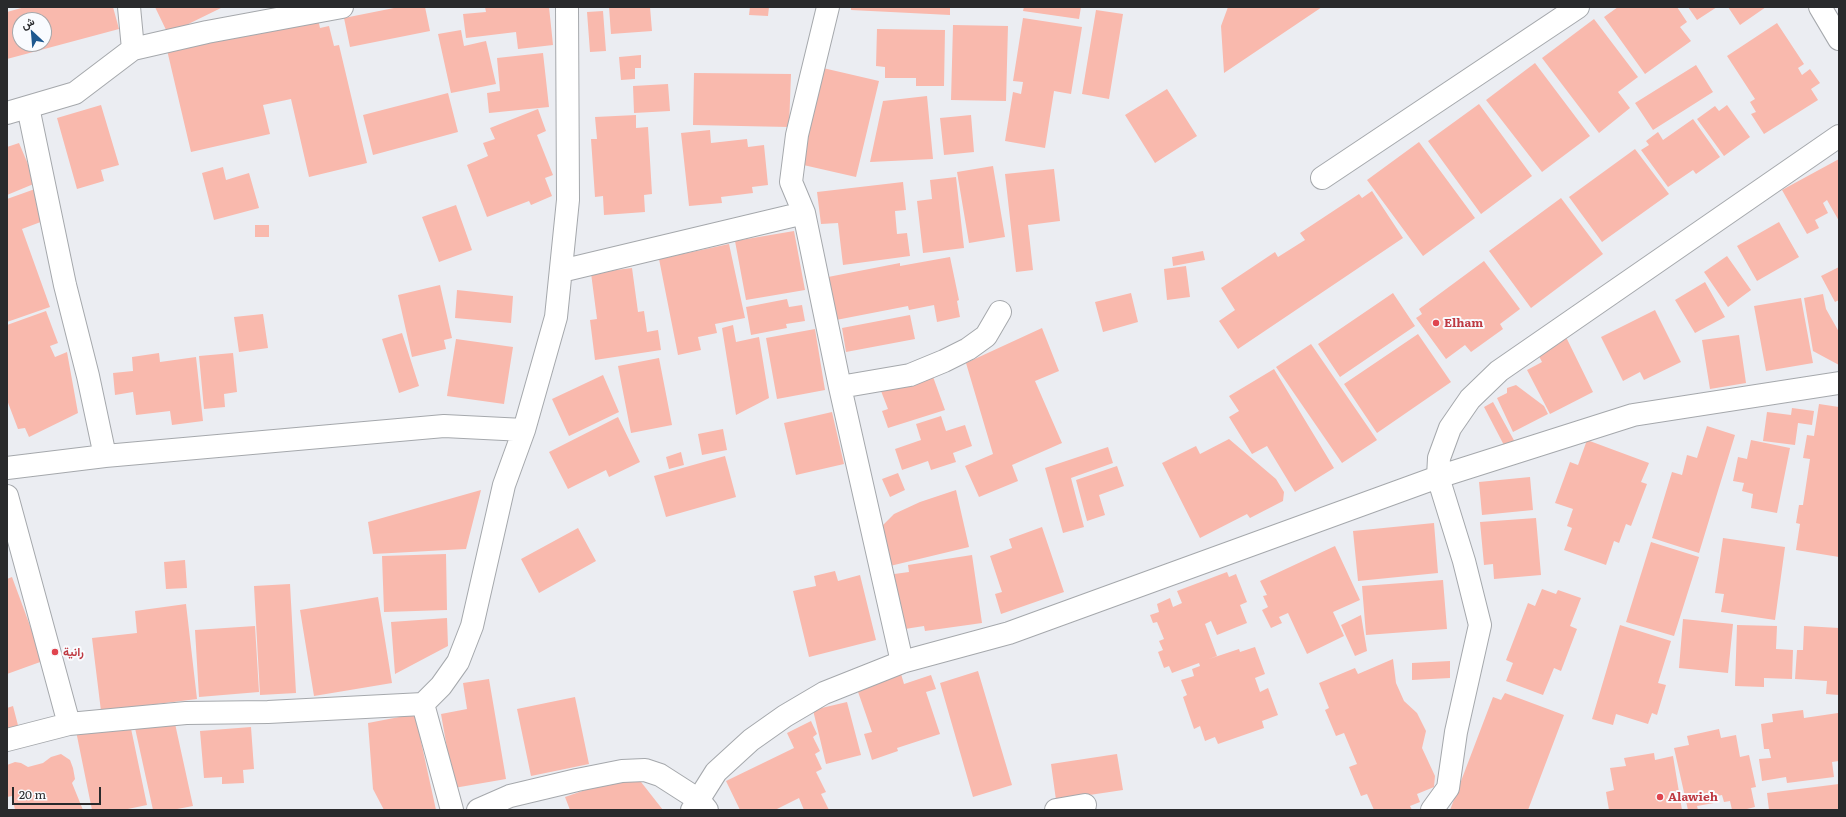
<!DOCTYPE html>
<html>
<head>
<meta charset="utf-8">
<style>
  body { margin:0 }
  #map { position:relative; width:1846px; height:817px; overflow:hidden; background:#ebedf2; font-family:Literata,Vazirmatn,serif }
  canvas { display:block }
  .frame { position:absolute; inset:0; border:8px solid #292a2c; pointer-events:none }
  .north { position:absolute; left:12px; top:12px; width:40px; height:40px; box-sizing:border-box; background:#f9fbfe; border:1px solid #a6a7aa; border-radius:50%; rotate:334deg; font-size:11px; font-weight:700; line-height:16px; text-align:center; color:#292a2c }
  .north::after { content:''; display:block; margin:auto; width:14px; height:18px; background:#1e588f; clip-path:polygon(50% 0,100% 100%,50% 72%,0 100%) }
  .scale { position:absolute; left:12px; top:787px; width:89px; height:18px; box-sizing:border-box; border:2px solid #292a2c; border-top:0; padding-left:5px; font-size:12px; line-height:14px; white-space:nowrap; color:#292a2c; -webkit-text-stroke:3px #f9fbfe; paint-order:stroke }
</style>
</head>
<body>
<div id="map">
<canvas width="1846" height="817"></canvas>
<div class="frame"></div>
<div class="north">ش</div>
<div class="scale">20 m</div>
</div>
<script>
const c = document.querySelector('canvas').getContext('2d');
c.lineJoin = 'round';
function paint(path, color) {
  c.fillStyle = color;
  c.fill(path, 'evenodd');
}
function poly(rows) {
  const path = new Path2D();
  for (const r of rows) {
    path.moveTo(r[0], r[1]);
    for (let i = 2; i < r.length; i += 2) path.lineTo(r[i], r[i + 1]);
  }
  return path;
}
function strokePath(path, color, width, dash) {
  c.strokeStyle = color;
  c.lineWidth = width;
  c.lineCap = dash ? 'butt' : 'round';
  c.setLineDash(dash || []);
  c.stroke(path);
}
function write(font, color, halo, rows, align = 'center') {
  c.font = font + ' Literata,Vazirmatn,serif';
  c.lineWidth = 4;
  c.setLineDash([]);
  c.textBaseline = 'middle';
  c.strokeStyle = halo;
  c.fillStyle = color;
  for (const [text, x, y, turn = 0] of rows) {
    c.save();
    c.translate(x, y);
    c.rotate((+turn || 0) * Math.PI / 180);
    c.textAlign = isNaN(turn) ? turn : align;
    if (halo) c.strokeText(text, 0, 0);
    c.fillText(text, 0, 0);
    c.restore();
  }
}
const building = poly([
  [25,7,113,7,119,29,7,59,7,12],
  [20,20,44,20,44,44,20,44],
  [155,7,223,7,168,34],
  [399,7,425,7,430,31,350,47,344,18],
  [485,7,549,7,553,45,518,49,516,32,466,38,463,14,486,12],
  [609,7,650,7,652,31,611,34],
  [750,7,769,7,768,16,749,15],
  [851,7,950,7,950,15,851,10],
  [1024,7,1081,7,1079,19,1023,11],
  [1228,7,1322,7,1224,73,1221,26],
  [1618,7,1677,7,1687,22,1680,27,1691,41,1645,74,1604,17],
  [1688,7,1717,7,1697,20],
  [1728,7,1766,7,1740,25],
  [1096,10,1123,14,1109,99,1082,94],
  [603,11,606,51,590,52,587,12],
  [317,15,320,28,329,26,334,46,339,45,367,163,309,177,291,99,263,105,270,134,191,152,167,50],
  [1023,18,1082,27,1071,94,1054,91,1045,148,1005,141,1013,92,1021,94,1023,82,1013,81],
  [1594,19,1638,77,1618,92,1630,108,1599,133,1542,58],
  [1777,23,1804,64,1798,68,1802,75,1810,69,1820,83,1811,89,1818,100,1764,134,1751,114,1756,112,1750,102,1755,99,1727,56],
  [953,25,1008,26,1006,101,951,100],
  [877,29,945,30,944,86,916,86,916,78,885,78,885,67,876,66],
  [461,30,464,46,486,41,496,84,451,93,438,34],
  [543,53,549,107,489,113,487,93,500,91,497,58],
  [641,55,641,68,635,68,635,79,621,80,619,57],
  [1535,63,1590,136,1542,172,1486,100],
  [1696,65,1713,92,1653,130,1635,103],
  [823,68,879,81,856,177,799,164],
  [694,73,791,74,789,127,693,125],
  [668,84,670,111,634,113,633,86],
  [1167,89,1197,136,1155,163,1125,115],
  [448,93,458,132,373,155,363,115],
  [927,96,933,159,870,162,883,101],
  [1479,104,1532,176,1481,214,1428,141],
  [101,105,119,165,101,170,104,181,77,189,57,118],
  [1727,105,1750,137,1724,156,1697,119,1715,106,1719,111],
  [538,109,546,131,537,135,553,175,545,178,552,196,531,205,529,201,487,217,467,165,488,156,483,143,495,139,490,128],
  [636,115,636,128,648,127,652,194,644,195,645,212,604,215,603,196,595,197,591,139,597,139,595,117],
  [971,115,974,152,944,155,940,118],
  [1693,119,1720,157,1696,174,1693,170,1668,187,1641,150,1649,145,1646,141,1658,132,1663,140],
  [710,130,711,143,747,139,748,147,764,145,768,185,752,187,753,193,721,197,722,203,689,206,681,133],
  [1419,142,1475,218,1423,256,1367,180],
  [19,143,36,183,7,195,7,147],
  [1635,149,1669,194,1602,242,1569,197],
  [1839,159,1839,221,1827,200,1823,203,1828,213,1815,220,1819,228,1807,234,1782,190],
  [993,166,1005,237,969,243,957,172],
  [223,167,226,180,249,173,259,208,214,220,202,173],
  [1054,169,1060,221,1028,225,1033,270,1016,272,1005,174],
  [956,177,964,248,923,253,917,201,932,199,930,180],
  [903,182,906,210,895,211,897,234,907,233,910,256,843,265,838,223,821,224,817,192],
  [35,189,46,220,22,229,50,307,7,322,7,199],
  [1372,191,1403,238,1238,349,1219,321,1235,310,1221,288,1275,252,1278,257,1305,240,1300,233,1359,194,1362,198],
  [1561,198,1603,254,1531,308,1489,251],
  [456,205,472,250,439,262,422,217],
  [1779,222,1799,257,1757,281,1737,246],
  [255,225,269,225,269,237,255,237],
  [794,231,805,290,746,300,735,241],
  [729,244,745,318,715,324,717,333,698,337,701,350,678,355,659,259],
  [1203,251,1205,260,1173,266,1172,257],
  [1727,256,1751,290,1728,307,1704,272],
  [950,257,959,300,957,301,960,317,937,322,934,305,909,310,908,306,836,320,828,277,900,263,900,266],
  [1484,261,1520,309,1500,324,1503,329,1471,352,1465,345,1446,359,1416,318,1422,314,1419,309],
  [1186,266,1190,297,1167,300,1164,269],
  [1839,267,1839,300,1835,302,1821,276],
  [632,268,638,312,644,311,647,332,658,330,661,350,595,360,590,320,597,319,591,273],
  [1705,282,1725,317,1695,333,1675,300],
  [440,285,452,338,444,340,446,349,412,357,398,295],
  [457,290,513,296,511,323,455,318],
  [1131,293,1138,322,1103,332,1095,302],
  [1393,293,1415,326,1340,377,1318,344],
  [1823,294,1826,309,1839,332,1839,365,1813,351,1804,298],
  [1801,298,1813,363,1766,371,1754,306],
  [787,299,789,307,802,305,805,321,786,324,787,328,751,335,746,307],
  [1655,310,1681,362,1644,380,1640,372,1623,381,1601,337],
  [46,311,58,343,50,346,55,357,67,352,78,413,29,437,25,428,18,429,7,400,7,325],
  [263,314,268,348,239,352,234,317],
  [910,315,915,339,846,352,842,328],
  [733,325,736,342,759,337,769,398,736,415,722,328],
  [1042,328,1059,371,1035,381,1062,443,1012,465,1018,481,979,497,965,466,993,454,966,363],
  [815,329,825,390,777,399,766,338],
  [402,333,419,386,399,393,382,339],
  [1418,334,1451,382,1377,433,1344,384],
  [1739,335,1746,383,1710,389,1702,340],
  [1566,337,1593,392,1550,414,1527,370,1542,362,1537,352],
  [456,339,513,347,504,404,447,396],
  [1311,344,1377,440,1342,463,1276,367],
  [159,353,160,362,196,357,203,421,172,425,170,411,136,415,133,392,115,395,113,373,133,371,132,357],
  [233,353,237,392,224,394,225,407,204,409,199,356],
  [659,358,672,425,631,433,618,366],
  [1274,369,1334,468,1295,492,1267,446,1252,454,1229,417,1239,411,1229,396],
  [932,374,945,410,888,428,882,411,888,409,881,391],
  [603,375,619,412,569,436,552,399],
  [1516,385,1544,406,1548,414,1513,432,1497,398,1507,393,1507,388],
  [1493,402,1516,444,1506,449,1484,407],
  [1819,404,1839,407,1839,557,1796,550,1800,524,1796,523,1799,505,1803,505,1810,459,1803,458,1807,435,1814,436],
  [1792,408,1814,411,1812,425,1798,423,1795,445,1763,441,1767,412,1791,415],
  [832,412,844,464,796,475,784,423],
  [941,416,946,431,965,425,972,446,953,453,956,462,931,470,928,461,902,470,895,449,921,440,916,424],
  [618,417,640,462,609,477,606,470,568,489,549,452],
  [1707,426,1735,435,1699,553,1652,538,1672,472,1682,475,1687,455,1697,458],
  [723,429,727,450,702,455,698,434],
  [1229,439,1276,479,1284,492,1283,501,1250,518,1247,514,1200,538,1162,463,1196,446,1200,454],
  [1587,440,1649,463,1641,482,1647,484,1631,526,1626,524,1619,543,1614,541,1606,565,1564,550,1572,528,1567,526,1573,509,1555,503,1570,462,1578,465],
  [1751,440,1790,448,1777,513,1751,508,1753,494,1742,491,1744,483,1733,481,1738,457,1747,459],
  [1108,447,1113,463,1071,478,1084,527,1063,533,1045,468],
  [681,452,684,465,669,469,666,457],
  [725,456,736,497,666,517,654,476],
  [1117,466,1124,486,1099,495,1105,515,1087,521,1076,480],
  [898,473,905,490,890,497,882,479],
  [1530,477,1533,510,1482,515,1479,482],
  [481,490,466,549,373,554,368,522],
  [956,490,969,547,890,566,881,527,894,514,920,502],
  [1536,518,1541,575,1494,579,1493,564,1484,565,1480,522],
  [1434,523,1438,573,1358,581,1353,531],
  [1042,527,1064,592,1001,614,995,594,1002,592,990,556,1012,548,1009,539],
  [578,528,596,561,539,593,521,559],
  [1723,538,1785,547,1775,620,1721,612,1724,594,1715,593],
  [1651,542,1699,557,1674,636,1626,622],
  [1335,546,1360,600,1333,612,1344,636,1307,654,1288,613,1279,617,1282,623,1271,628,1262,610,1268,607,1263,596,1267,595,1260,581],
  [446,554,447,610,384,612,382,556],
  [972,555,982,623,925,631,924,626,905,629,902,610,893,612,887,575,909,572,908,565],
  [185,560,187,588,166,589,164,562],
  [835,571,838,581,860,575,876,640,809,657,793,591,816,586,814,576],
  [1227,572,1229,577,1236,574,1247,602,1240,605,1247,623,1217,635,1211,621,1205,624,1217,656,1209,659,1239,649,1240,652,1255,647,1265,674,1255,678,1260,692,1268,688,1278,715,1262,721,1264,728,1218,744,1215,737,1205,741,1200,726,1194,729,1183,697,1187,695,1181,680,1194,676,1192,669,1200,666,1199,663,1172,673,1169,666,1164,668,1158,652,1163,650,1159,641,1164,639,1157,622,1153,623,1150,615,1159,612,1157,604,1170,598,1173,607,1182,603,1177,591],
  [12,577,43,661,7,674,7,579],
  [1443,580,1447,629,1366,635,1362,586],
  [290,584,296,693,260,695,254,586],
  [1542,589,1556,594,1558,590,1581,598,1570,626,1577,629,1561,671,1554,668,1543,695,1506,681,1513,663,1506,660,1528,603,1535,606],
  [378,597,392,683,314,696,300,610],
  [186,604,197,699,101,711,92,638,137,633,135,611],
  [1361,615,1367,651,1355,656,1341,625],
  [447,618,448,646,395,674,391,622],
  [1683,619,1733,624,1728,673,1679,668],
  [1620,625,1671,641,1658,683,1666,685,1657,715,1652,713,1648,724,1616,714,1613,725,1592,719],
  [1737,625,1777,626,1776,649,1793,650,1792,679,1764,678,1764,687,1735,686],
  [255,626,259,692,199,697,195,630],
  [1804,626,1839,628,1839,695,1826,694,1827,681,1795,679,1797,650,1803,650],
  [1393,659,1396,683,1404,701,1417,713,1426,731,1422,748,1435,776,1434,787,1417,794,1420,802,1410,806,1412,810,1374,810,1367,794,1361,796,1349,767,1357,764,1344,733,1336,736,1325,710,1329,708,1319,683,1355,668,1358,674],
  [1450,661,1450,678,1412,680,1412,663],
  [978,671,1012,785,973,797,940,683],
  [901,674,904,684,931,675,936,689,926,692,940,734,897,748,898,751,872,760,864,734,872,732,857,689],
  [489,679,506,779,454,788,441,714,467,709,463,683],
  [1505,693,1564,715,1528,810,1450,810,1493,697,1501,700],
  [575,697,589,764,531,776,517,709],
  [847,702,861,755,826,764,813,710],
  [13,706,20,733,7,737,7,708],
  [1803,710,1804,718,1838,713,1839,761,1832,762,1834,777,1787,783,1786,777,1762,781,1759,759,1771,758,1769,749,1764,749,1761,724,1773,722,1772,714],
  [415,714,436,810,384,810,373,789,368,723],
  [129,719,147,805,123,810,92,810,76,731],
  [174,719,193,806,172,810,153,810,135,728],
  [811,721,817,734,813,737,820,751,815,754,822,769,816,772,826,792,821,794,829,810,804,810,799,798,775,810,740,810,726,781,794,748,787,733],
  [251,727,254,769,243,770,244,783,222,784,222,777,204,778,200,731],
  [1719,729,1721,738,1736,735,1740,757,1749,755,1756,787,1751,788,1755,807,1743,810,1732,810,1730,801,1724,802,1722,795,1713,797,1714,803,1697,806,1698,810,1688,810,1674,748,1689,745,1687,736],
  [1654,753,1655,760,1673,756,1682,810,1609,810,1606,792,1614,790,1610,768,1626,766,1624,758],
  [61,754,70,760,73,768,75,779,72,783,83,810,15,810,12,796,7,797,7,765,15,762,21,763,28,767,43,763,51,757],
  [1117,754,1123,790,1056,800,1051,764],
  [634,773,663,810,570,810,565,797],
  [1839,784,1839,810,1769,810,1767,793]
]);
const minor = poly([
  [129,7,133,49],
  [828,7,797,135,791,182,804,213,840,387,902,662],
  [1820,7,1839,39],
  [28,107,65,285,88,376,105,456],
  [7,113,75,93,133,49,207,32,342,7],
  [1322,178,1578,7],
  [561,271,804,213],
  [840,387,910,375,944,361,968,349,986,336,1000,312],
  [7,468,105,456,444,426,524,430],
  [7,496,69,724],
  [423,704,452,810],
  [7,740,69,724,186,713,268,712,423,704,441,686,458,662,472,626,504,485,524,430,556,317,568,200,567,7],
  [478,810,510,796,577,780,622,771,645,770,660,775,699,800,707,810],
  [692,810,716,772,751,740,785,716,824,693,902,662,1009,633,1438,477,1633,415,1839,383],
  [1056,810,1085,805],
  [1432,810,1448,788,1456,732,1480,625,1464,561,1438,477,1439,458,1450,428,1470,399,1499,371,1839,136]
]);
const markers = [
  [1436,323,4,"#e0444e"],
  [55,652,4,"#e0444e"],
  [1660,797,4,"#e0444e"]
];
const healthNames = [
  ["Elham",1444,323],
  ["رانية",63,652],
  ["Alawieh",1668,797]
];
paint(building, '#f9b9ad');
strokePath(minor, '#a5a8ac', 24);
strokePath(minor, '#fff', 22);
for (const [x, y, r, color] of markers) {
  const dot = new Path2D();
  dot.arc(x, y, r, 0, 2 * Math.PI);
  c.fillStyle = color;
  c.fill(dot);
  strokePath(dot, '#f9fbfe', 1.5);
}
write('bold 12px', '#be3a42', '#f9fbfe', healthNames, 'left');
</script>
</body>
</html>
